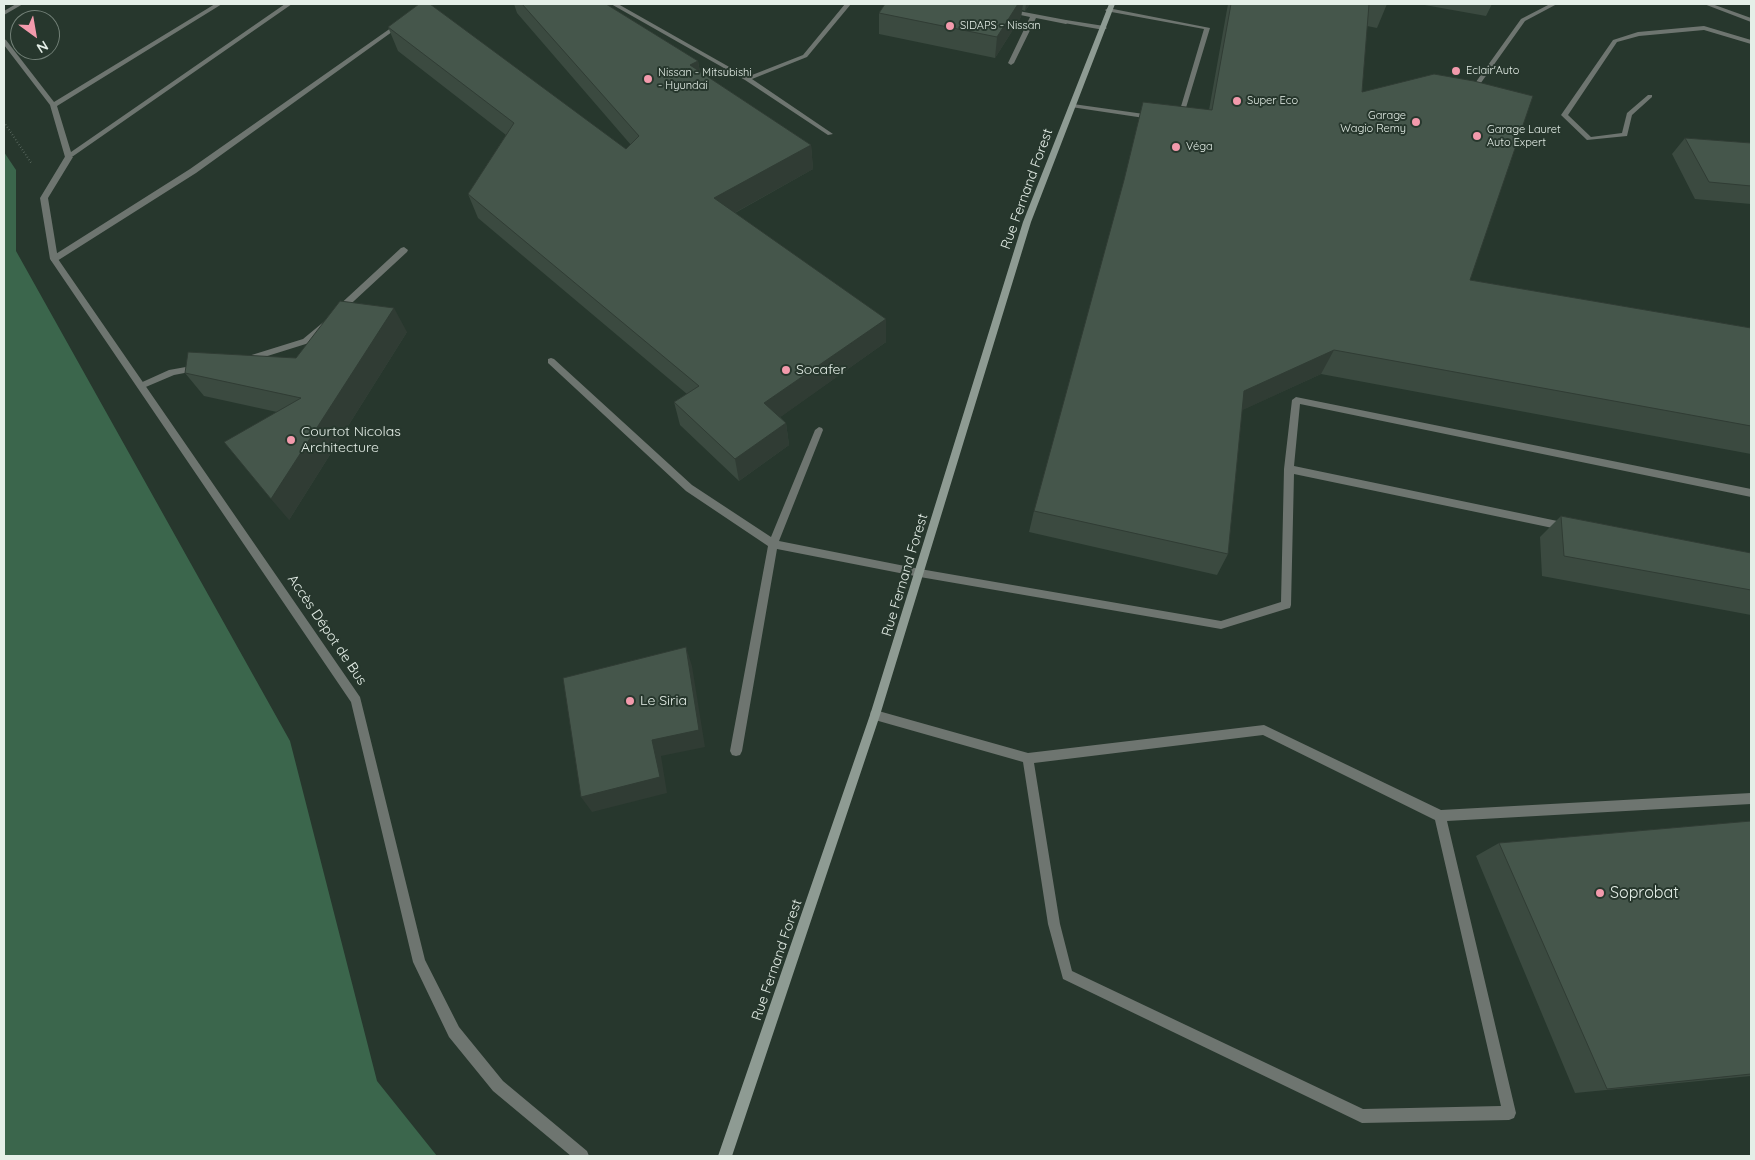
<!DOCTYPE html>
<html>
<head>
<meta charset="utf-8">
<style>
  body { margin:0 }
  #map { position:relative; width:1755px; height:1160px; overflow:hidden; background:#27372d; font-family:Quicksand,sans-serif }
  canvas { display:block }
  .frame { position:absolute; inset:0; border:5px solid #e5efe8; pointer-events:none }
  .north { position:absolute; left:10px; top:10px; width:50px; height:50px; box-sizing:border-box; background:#27372d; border:1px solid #738178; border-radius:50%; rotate:148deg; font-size:14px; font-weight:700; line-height:20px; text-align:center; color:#e5efe8 }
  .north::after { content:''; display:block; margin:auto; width:18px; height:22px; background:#f39aac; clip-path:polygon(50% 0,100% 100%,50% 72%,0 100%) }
</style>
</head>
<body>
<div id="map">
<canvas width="1755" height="1160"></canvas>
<div class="frame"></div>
<div class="north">N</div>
</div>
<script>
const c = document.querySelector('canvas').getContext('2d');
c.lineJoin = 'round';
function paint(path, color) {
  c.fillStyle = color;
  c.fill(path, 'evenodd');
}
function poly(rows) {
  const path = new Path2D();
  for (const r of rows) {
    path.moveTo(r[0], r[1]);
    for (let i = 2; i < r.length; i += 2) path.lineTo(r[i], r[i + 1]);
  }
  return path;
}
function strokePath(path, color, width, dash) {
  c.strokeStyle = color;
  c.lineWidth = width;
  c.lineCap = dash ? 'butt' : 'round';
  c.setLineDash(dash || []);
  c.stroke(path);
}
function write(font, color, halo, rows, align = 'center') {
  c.font = font + ' Quicksand,sans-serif';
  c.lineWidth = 4;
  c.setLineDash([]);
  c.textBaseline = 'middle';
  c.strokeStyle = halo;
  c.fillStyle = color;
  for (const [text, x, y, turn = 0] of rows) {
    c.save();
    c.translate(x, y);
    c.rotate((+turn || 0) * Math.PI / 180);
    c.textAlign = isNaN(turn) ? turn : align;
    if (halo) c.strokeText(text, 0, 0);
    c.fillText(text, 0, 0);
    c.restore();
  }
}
const green = poly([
  [4,152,16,170,16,251,290,741,377,1081,437,1156,4,1156]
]);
const path = poly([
  [4,122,32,164]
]);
const lane = poly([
  [16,4,23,4,4,15,4,11,16,4],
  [215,4,222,4,57,106,71,152,285,4,292,4,69,159,65,157,50,105,4,45,4,39,6,40,54,102,215,4],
  [611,4,618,4,747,77,803,55,845,4,851,4,807,57,752,79,833,134,828,135,745,80,611,4],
  [1550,4,1557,4,1525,21,1473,94,1469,94,1468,93,1521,19,1550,4],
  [1704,4,1712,4,1751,18,1751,22,1704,4],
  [1108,8,1210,28,1182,121,1177,120,1204,29,1106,11,1105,10,1108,8],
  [1008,9,1066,20,1069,22,1066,24,1036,18,1014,63,1011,65,1008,63,1030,17,1006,12,1006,10,1008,9],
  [398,23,403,24,196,173,57,261,51,261,51,257,190,169,398,23],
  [1704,26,1751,40,1751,44,1704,30,1639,36,1617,42,1568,115,1591,137,1622,133,1627,113,1648,95,1652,95,1652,97,1632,115,1627,136,1587,140,1561,115,1613,40,1638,32,1704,26],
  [1073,104,1151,115,1154,117,1151,119,1071,107,1071,105,1073,104],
  [404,247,408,250,407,252,341,313,335,313,335,309,401,248,404,247],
  [326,320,329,321,329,325,309,343,245,363,241,360,242,358,303,339,326,320],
  [551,358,554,359,692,485,771,537,815,430,819,427,822,428,823,430,779,541,920,569,1221,621,1281,602,1284,469,1292,400,1296,397,1751,489,1751,497,1300,404,1294,466,1567,523,1570,524,1572,527,1570,530,1567,531,1294,474,1291,605,1290,608,1286,609,1221,629,920,577,777,549,742,751,740,755,736,756,732,755,730,751,768,546,686,491,548,363,548,359,551,358],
  [197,365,200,366,201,368,200,370,174,375,141,389,137,386,138,384,169,370,197,365],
  [875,710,1028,753,1264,725,1441,810,1751,793,1751,804,1447,821,1516,1113,1514,1118,1509,1120,1362,1123,1063,979,1048,924,1023,762,875,720,871,719,870,715,871,711,875,710],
  [1263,735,1435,820,1501,1106,1363,1109,1072,971,1060,924,1034,763,1263,735]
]);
const street = poly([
  [1066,20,1104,26,1107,28,1104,30,1064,23,1064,21,1066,20],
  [66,155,73,157,48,198,58,259,360,697,425,960,459,1027,503,1081,587,1151,589,1156,571,1156,493,1091,449,1037,413,962,351,702,50,259,40,198,66,155]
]);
const secondary = poly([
  [1109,4,1115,4,1031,222,880,715,732,1156,718,1156,870,715,1023,222,1109,4]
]);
const wall = poly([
  [514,4,606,4,698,61,700,72,811,145,813,169,735,213,886,342,780,417,786,423,789,445,739,481,680,425,674,402,687,394,478,218,468,194,506,135,398,51,388,27,626,149,631,145,517,13],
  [885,4,1030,4,1025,11,1022,10,1021,17,995,58,879,34,879,13],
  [1228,4,1387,4,1377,28,1367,26,1362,92,1470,280,1751,328,1751,454,1321,374,1242,410,1228,554,1217,575,1029,532,1034,511,1209,110],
  [1419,4,1492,4,1486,16],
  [1685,138,1751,143,1751,204,1695,199,1672,154],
  [407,332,289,520,277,412,204,396,185,373,296,358],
  [1561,516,1751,553,1751,615,1542,576,1540,537],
  [1751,821,1751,1076,1575,1093,1476,856,1499,843]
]);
const shadedWall = poly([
  [1018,4,1023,4,1021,17,995,58,997,37],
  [1026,4,1030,4,1025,11],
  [698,61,702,85,690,65],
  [811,145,813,169,718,222,714,198],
  [394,308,407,332,289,520,271,499],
  [886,319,886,342,768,426,764,403],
  [1334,350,1321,374,1234,414,1244,391],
  [786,423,789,445,739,481,735,459],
  [686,647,692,666,705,747,661,756,667,793,592,812,581,797,652,740]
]);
const building = poly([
  [419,4,430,4,626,149,639,136,522,4,606,4,698,61,690,65,811,145,714,198,886,319,764,403,786,423,735,459,674,402,699,386,468,194,514,123,388,27,419,4],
  [885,4,1018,4,997,37,879,13,885,4],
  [1231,4,1369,4,1362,92,1434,74,1474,81,1533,96,1470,280,1751,328,1751,426,1334,350,1244,391,1228,554,1034,511,1124,180,1143,102,1212,110,1231,4],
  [1685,138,1751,143,1751,186,1709,182,1685,138],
  [340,301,394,308,271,499,224,442,301,398,185,373,188,352,296,358,340,301],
  [1561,516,1751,553,1751,590,1564,556,1561,516],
  [686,647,699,730,652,740,660,777,581,797,563,678,686,647],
  [1751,821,1751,1074,1607,1089,1499,843,1751,821]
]);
const markers = [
  [950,26,5,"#f39aac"],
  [1456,71,5,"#f39aac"],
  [648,79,5,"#f39aac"],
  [1237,101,5,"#f39aac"],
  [1416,122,5,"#f39aac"],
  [1477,136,5,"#f39aac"],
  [1176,147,5,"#f39aac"],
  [786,370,5,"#f39aac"],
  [291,440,5,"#f39aac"],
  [630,701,5,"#f39aac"],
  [1600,893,5,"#f39aac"]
];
const farPoinames = [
  ["SIDAPS - Nissan",960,26],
  ["Eclair'Auto",1466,71],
  ["Nissan - Mitsubishi",658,73],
  ["- Hyundai",658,86],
  ["Super Eco",1247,101],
  ["Garage",1406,116,"right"],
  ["Wagio Remy",1406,129,"right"],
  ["Garage Lauret",1487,130],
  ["Auto Expert",1487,143],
  ["Véga",1186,147]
];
const streetNames = [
  ["Rue Fernand Forest",1027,189,-70],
  ["Rue Fernand Forest",905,575,-73],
  ["Accès Dépot de Bus",327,630,56],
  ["Rue Fernand Forest",777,960,-71]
];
const poiNames = [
  ["Socafer",796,370],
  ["Courtot Nicolas",301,432],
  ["Architecture",301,448],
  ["Le Siria",640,701]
];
const nearPoinames = [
  ["Soprobat",1610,893]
];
paint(green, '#3b664c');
strokePath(path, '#707e75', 2, [0.5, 2.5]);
paint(lane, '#6e7570');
paint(street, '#6e7570');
paint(secondary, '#8e9b93');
paint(wall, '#3b4a40');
paint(shadedWall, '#303c34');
paint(building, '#45564b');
strokePath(building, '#303c34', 1);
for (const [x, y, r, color] of markers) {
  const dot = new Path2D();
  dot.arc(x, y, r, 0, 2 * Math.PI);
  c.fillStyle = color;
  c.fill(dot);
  strokePath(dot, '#27372d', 2);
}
write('11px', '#e5efe8', '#27372d', farPoinames, 'left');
write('14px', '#e5efe8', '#27372d', streetNames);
write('14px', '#e5efe8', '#27372d', poiNames, 'left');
write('16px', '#e5efe8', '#27372d', nearPoinames, 'left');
</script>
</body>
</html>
